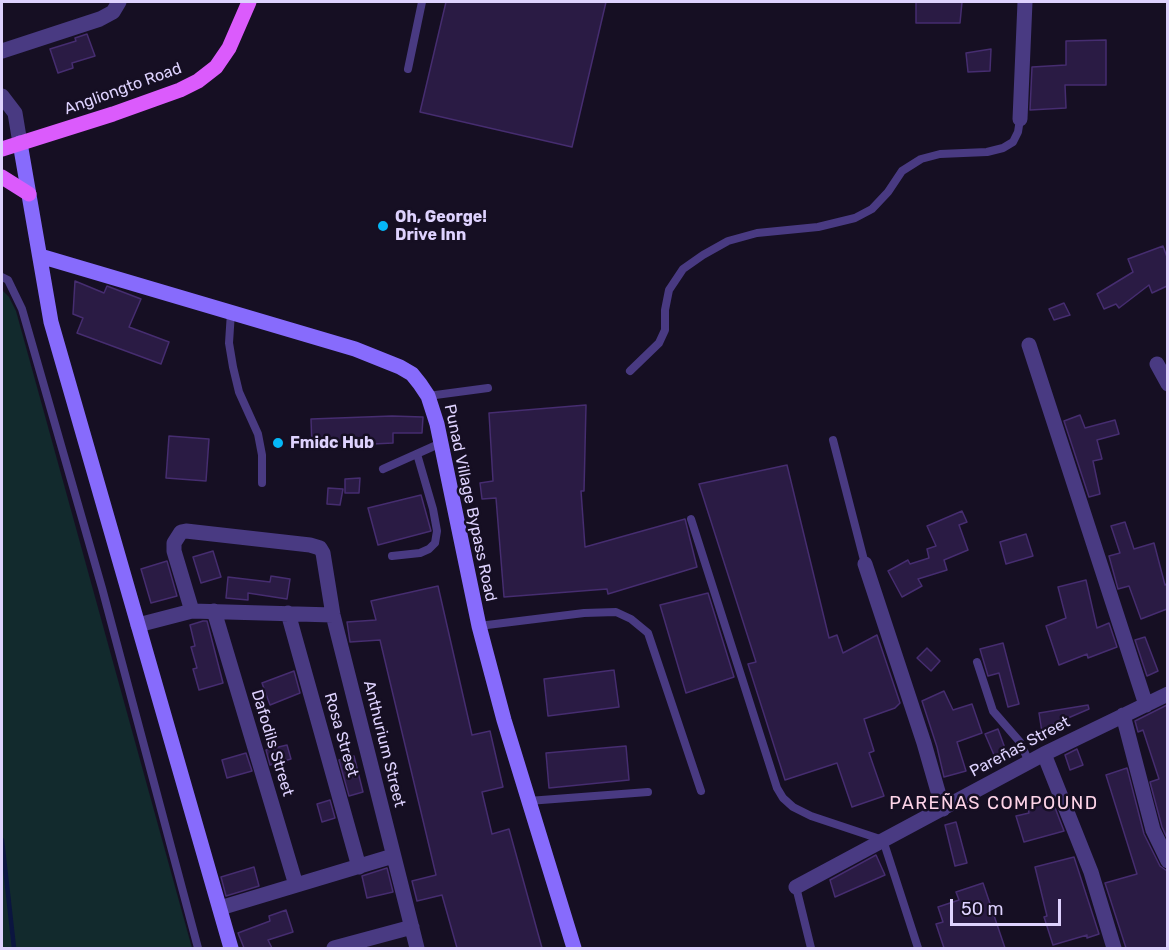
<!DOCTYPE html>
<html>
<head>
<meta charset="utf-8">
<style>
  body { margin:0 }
  #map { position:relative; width:1169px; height:950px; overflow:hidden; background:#160f23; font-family:Rubik,sans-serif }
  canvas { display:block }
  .frame { position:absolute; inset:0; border:3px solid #ded2fe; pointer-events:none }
  .scale { position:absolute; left:950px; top:899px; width:111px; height:27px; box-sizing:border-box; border:3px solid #ded2fe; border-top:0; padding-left:8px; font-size:18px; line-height:21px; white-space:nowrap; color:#ded2fe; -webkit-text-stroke:4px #160f23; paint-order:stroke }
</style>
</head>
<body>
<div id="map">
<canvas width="1169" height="950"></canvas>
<div class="frame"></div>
<div class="scale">50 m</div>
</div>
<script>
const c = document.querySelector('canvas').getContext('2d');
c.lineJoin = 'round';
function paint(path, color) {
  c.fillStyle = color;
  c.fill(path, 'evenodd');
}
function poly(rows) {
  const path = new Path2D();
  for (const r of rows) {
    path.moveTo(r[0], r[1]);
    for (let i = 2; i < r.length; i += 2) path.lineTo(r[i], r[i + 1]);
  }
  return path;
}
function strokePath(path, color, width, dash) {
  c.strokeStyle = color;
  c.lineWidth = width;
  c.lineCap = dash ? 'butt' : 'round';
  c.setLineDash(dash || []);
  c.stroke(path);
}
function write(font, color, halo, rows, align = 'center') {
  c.font = font + ' Rubik,sans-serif';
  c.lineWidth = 5;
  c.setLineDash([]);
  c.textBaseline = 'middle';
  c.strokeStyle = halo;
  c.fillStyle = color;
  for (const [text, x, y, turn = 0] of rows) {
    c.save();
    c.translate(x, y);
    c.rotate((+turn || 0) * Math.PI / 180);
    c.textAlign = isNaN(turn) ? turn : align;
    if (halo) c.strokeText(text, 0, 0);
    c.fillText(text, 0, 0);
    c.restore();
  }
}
const green = poly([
  [2,290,9,297,16,311,192,948,2,948]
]);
const stream = poly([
  [2,840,14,948]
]);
const building = poly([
  [446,2,606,2,572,147,420,112,446,2],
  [916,2,962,2,960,23,916,23,916,2],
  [87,34,95,56,72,63,73,68,58,73,50,49,76,41,75,38,87,34],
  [1106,40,1106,85,1065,85,1066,108,1030,110,1032,67,1066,65,1066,41,1106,40],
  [991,49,990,71,968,72,966,53,991,49],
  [1163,246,1167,257,1167,286,1152,293,1149,285,1119,308,1116,304,1104,309,1097,294,1133,272,1128,259,1163,246],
  [75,281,104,293,107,286,141,299,129,327,169,342,161,364,77,333,83,318,73,314,75,281],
  [1064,303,1070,315,1054,320,1049,309,1064,303],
  [586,405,584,491,581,491,585,547,685,519,697,567,608,594,607,589,504,597,496,498,482,499,480,483,493,481,489,413,586,405],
  [1080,415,1085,428,1115,420,1119,434,1097,440,1102,459,1093,461,1100,494,1089,497,1064,421,1080,415],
  [392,416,423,417,422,433,393,433,393,443,312,447,311,419,392,416],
  [169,436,209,439,206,481,166,478,169,436],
  [787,465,829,638,837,635,843,653,877,635,900,703,895,708,864,719,874,751,869,753,884,796,852,807,837,763,785,780,748,664,756,662,699,484,787,465],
  [360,478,359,493,345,493,345,479,360,478],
  [328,488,343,489,340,505,327,504,328,488],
  [421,495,431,531,378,545,368,508,421,495],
  [962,511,967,522,959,525,968,550,944,560,947,570,918,579,922,586,902,597,888,571,908,560,910,564,929,558,927,549,936,546,927,526,962,511],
  [1125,522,1134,549,1154,543,1165,585,1167,584,1167,609,1141,619,1129,586,1118,589,1109,556,1120,553,1111,526,1125,522],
  [1026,534,1033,556,1006,564,1000,542,1026,534],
  [213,551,221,577,201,583,193,557,213,551],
  [167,561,177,596,151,603,141,569,167,561],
  [271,576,290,579,287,599,248,593,248,600,226,598,228,577,270,582,271,576],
  [1086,580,1097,628,1109,623,1117,647,1088,658,1087,654,1059,665,1046,626,1066,618,1058,587,1086,580],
  [438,586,472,735,490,731,503,787,482,792,492,834,509,829,542,948,457,948,442,895,417,901,412,881,436,875,380,640,350,642,347,622,376,620,371,601,438,586],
  [708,593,734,677,686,693,660,605,708,593],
  [203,621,207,621,223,683,199,690,193,669,197,668,191,647,195,646,190,625,203,621],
  [1145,637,1158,671,1147,676,1135,640,1145,637],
  [1003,643,1019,704,1008,707,999,673,988,676,980,649,1003,643],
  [927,648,940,661,931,671,917,658,927,648],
  [614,670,619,707,548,716,544,679,614,670],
  [294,671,300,693,270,705,262,683,294,671],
  [944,691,953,710,972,704,982,733,957,742,966,771,944,777,937,747,922,701,944,691],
  [1088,705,1089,709,1054,724,1055,730,1042,732,1039,713,1088,705],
  [1167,705,1167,838,1162,827,1150,782,1159,779,1143,730,1138,732,1135,721,1167,705],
  [998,729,1006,751,994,755,985,734,998,729],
  [287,745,291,759,270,765,266,750,287,745],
  [626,746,629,780,549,788,546,753,626,746],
  [1077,749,1083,765,1070,770,1065,755,1077,749],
  [246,753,252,771,227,778,222,760,246,753],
  [354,756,363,792,349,796,339,760,354,756],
  [1127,768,1144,834,1160,866,1167,871,1167,948,1126,948,1105,883,1137,874,1106,775,1127,768],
  [1045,799,1047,807,1054,805,1064,831,1024,842,1016,816,1029,813,1027,804,1045,799],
  [330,800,335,818,322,822,317,804,330,800],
  [956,822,967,863,955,866,945,825,956,822],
  [876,855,885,875,835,897,830,880,876,855],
  [1074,857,1099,934,1087,938,1087,935,1053,945,1044,917,1047,916,1035,867,1074,857],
  [254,867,259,886,226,896,221,877,254,867],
  [387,868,393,892,367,898,362,876,387,868],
  [983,883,1005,948,944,948,936,924,943,922,938,907,959,900,956,892,983,883],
  [286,910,293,932,268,940,272,948,244,948,238,933,270,921,269,916,286,910]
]);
const service = poly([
  [408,69,422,2],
  [2,277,8,280,22,309,102,588,198,948],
  [231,312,229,343,233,367,239,392,258,434,262,455,262,483],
  [630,371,659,343,665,330,665,310,669,290,683,269,703,255,728,241,757,233,818,227,855,218,872,209,888,192,902,171,921,159,940,154,987,152,1003,148,1013,142,1018,132,1020,119],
  [428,396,488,388],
  [833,440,865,564],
  [383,469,441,443],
  [691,519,777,788,783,798,793,807,811,816,883,840,918,948],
  [392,556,420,553,429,549,435,543,437,531,433,509,417,454],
  [479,626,584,613,616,612,631,619,648,633,701,791],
  [977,662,993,711,1020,742,1029,762],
  [528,801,648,792],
  [796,887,811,948]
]);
const minor = poly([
  [2,51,100,19,113,12,119,2],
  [2,96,15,113,20,143],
  [1020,119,1025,2],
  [1029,345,1146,705],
  [1157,364,1168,384],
  [865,564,924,743,943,809],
  [192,611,174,551,174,543,181,532,186,531,310,545,320,548,323,553,333,615,417,948],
  [214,611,296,885],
  [288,613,359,867],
  [138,625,192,611,333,615],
  [1123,715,1153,830,1168,861],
  [1044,754,1091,872,1114,948],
  [796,887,1044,754,1168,694],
  [220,908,393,856],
  [334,948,412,927]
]);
const secondary = poly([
  [20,143,51,322,231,948],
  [40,256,355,349,400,367,412,374,420,384,428,396,437,424,479,626,504,720,574,948]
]);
const primary = poly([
  [2,149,113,114,180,90,198,81,216,67,229,48,249,2],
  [2,177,29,194]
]);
const markers = [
  [383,226,6,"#05b7f7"],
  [278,443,6,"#05b7f7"]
];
const streetNames = [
  ["Angliongto Road",123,89,-20],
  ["Punad Village Bypass Road",470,503,78],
  ["Rosa Street",341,735,74],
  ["Dafodils Street",272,743,73],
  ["Anthurium Street",384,744,76],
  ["Pareñas Street",1020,747,-28]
];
const poiNames = [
  ["Oh, George!",395,217],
  ["Drive Inn",395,235],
  ["Fmidc Hub",290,443]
];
const neighbourhoodNames = [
  ["PAREÑAS COMPOUND",994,804]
];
paint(green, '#122a2d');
strokePath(stream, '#0b1540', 4.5);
paint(building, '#2a1b44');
strokePath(building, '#462d70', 1.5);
strokePath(service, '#493a82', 8);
strokePath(minor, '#493a82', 15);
strokePath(secondary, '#876bfc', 15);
strokePath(primary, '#db5bfc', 15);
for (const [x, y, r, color] of markers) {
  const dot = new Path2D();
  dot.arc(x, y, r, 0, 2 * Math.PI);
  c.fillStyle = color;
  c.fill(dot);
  strokePath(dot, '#160f23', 2);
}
write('16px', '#ded2fe', '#160f23', streetNames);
write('bold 16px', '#ded2fe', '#160f23', poiNames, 'left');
c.letterSpacing = '1.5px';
write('18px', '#fed4e8', '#160f23', neighbourhoodNames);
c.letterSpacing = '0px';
</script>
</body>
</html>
